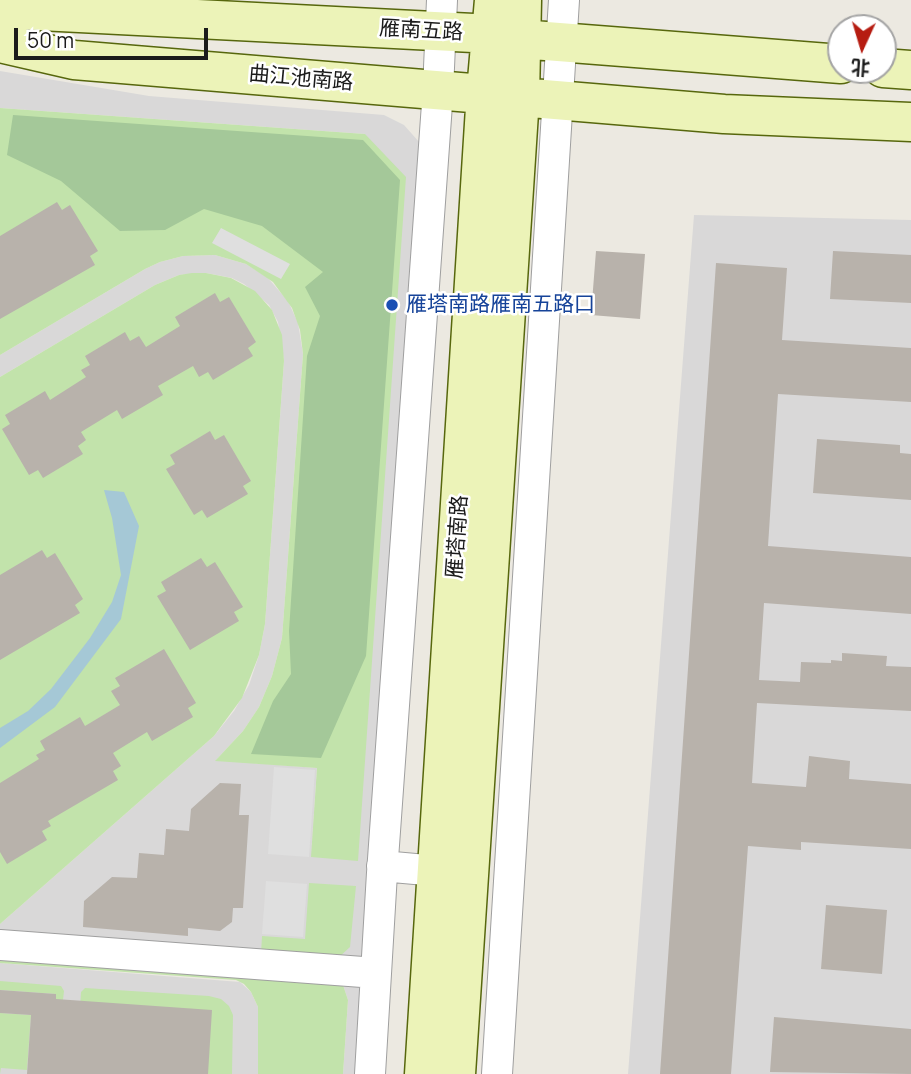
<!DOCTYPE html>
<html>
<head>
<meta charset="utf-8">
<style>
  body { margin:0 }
  #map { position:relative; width:911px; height:1074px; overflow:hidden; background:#ece9e1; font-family:Manrope,"Noto Sans SC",sans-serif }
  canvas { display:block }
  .north { position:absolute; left:827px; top:14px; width:70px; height:70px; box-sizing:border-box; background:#fff; border:2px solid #a4a4a4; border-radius:50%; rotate:184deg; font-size:19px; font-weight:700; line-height:28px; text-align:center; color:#1b1b1b }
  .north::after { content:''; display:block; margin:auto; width:24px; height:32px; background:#b61c11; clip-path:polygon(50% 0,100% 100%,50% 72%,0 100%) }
  .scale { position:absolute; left:14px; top:28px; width:194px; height:32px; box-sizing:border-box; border:4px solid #1b1b1b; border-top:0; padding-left:9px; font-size:21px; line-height:24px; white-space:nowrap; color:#1b1b1b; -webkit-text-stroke:5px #fff; paint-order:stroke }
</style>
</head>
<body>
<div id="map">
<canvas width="911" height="1074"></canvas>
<div class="north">北</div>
<div class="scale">50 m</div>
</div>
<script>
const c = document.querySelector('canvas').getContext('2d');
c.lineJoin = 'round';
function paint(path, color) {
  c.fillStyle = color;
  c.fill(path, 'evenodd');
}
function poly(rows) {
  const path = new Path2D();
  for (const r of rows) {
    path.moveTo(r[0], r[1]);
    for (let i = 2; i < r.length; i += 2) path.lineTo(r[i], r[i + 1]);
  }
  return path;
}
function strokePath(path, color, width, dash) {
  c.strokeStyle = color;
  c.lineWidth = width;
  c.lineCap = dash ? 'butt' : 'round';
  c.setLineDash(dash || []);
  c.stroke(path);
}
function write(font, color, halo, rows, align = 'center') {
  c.font = font + ' Manrope,"Noto Sans SC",sans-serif';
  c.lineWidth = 5;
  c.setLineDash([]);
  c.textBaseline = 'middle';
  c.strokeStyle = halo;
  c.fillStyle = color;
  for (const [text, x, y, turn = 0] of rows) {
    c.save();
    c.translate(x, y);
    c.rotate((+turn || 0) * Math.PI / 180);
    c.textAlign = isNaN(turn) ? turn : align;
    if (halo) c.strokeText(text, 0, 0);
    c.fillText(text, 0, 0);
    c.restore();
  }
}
const residential = poly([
  [0,71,149,96,384,115,404,125,420,143,364,1074,343,1074,348,1000,343,985,0,955,0,924,214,736,234,711,249,685,259,655,265,624,284,361,278,322,269,305,244,284,232,278,206,273,179,275,155,285,0,377,0,355,145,269,160,262,183,256,215,255,246,264,267,277,288,301,298,323,303,354,282,638,272,676,259,707,243,731,216,760,317,768,311,857,365,134,0,108],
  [694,215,911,220,911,1074,628,1074],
  [0,963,240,982,251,992,258,1007,258,1074,0,1074]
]);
const grass = poly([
  [0,108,365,134,406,177,358,861,311,857,317,768,215,761,243,731,259,707,272,676,282,638,303,354,300,330,292,308,273,282,246,264,215,255,183,256,160,262,145,269,0,355],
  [192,273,206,273,231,278,255,291,272,310,282,335,284,361,265,624,259,655,242,698,214,736,0,924,0,377,155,285,179,275],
  [309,883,356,886,350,947,338,958,261,954,262,936,305,939],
  [0,955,343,985,348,1000,343,1074,258,1074,258,1007,251,992,244,984,236,980,0,963],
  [0,981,61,986,64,991,62,1009,55,1009,56,994,0,990],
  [85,988,209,996,221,999,229,1006,233,1015,232,1074,76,1074,81,992],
  [0,1013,31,1015,27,1070,1,1068,0,1074]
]);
const forest = poly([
  [13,115,363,140,400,180,366,656,321,758,251,754,273,701,291,674,289,631,307,356,320,316,305,287,323,272,262,226,204,209,165,230,120,231,61,181,7,155]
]);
const parking = poly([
  [221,228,290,264,281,279,212,243],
  [274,767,315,770,309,857,268,854],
  [266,881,307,884,303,937,262,934]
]);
const water = poly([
  [104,490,124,492,139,526,121,619,55,707,0,748,0,728,28,711,51,689,90,638,112,602,121,575,112,518]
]);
const building = poly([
  [57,202,62,210,70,205,98,251,90,256,95,265,0,319,0,236],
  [596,251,645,254,640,319,591,315],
  [833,251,911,255,911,303,830,299],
  [716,263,787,268,782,340,911,348,911,402,778,394,768,546,911,557,911,614,764,603,759,680,800,682,801,662,831,663,831,660,842,661,842,653,887,656,886,666,911,667,911,711,757,703,752,783,806,787,809,756,850,761,849,779,911,784,911,849,801,842,801,850,748,846,731,1074,660,1074],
  [215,293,220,302,229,297,256,342,248,348,253,356,213,380,208,372,199,377,193,366,158,386,163,395,122,419,117,410,81,432,86,440,78,446,83,454,43,478,38,470,29,475,2,429,10,424,5,415,45,391,50,400,86,377,81,370,90,365,85,356,125,332,130,341,139,336,146,347,180,326,175,317],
  [210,431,215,440,224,435,251,481,243,486,248,494,207,518,202,510,194,515,166,469,175,464,170,455],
  [817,439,900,445,900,453,911,454,911,500,813,493],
  [42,550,47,558,55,553,83,599,75,605,80,613,0,660,0,575],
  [201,558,207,567,215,562,243,607,234,612,239,621,190,650,157,596,166,591,161,582],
  [164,649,196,703,188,708,193,717,152,741,147,732,113,753,121,766,113,771,118,780,48,821,51,826,42,831,47,840,7,864,0,852,0,783,39,759,36,755,45,750,40,741,80,717,85,726,120,705,111,691,120,686,115,678],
  [220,783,241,784,239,815,249,815,243,908,233,908,232,922,220,931,188,928,188,936,83,927,84,901,112,877,137,878,139,853,164,855,166,829,189,831,191,809],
  [826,905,887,910,882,974,821,969],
  [0,990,56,994,56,999,212,1010,208,1074,27,1074,31,1015,0,1013],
  [774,1017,911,1029,911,1074,770,1072]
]);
const minor = poly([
  [382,866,437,871],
  [0,945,376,973],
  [370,1074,382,873,438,90,442,0],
  [497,1074,564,0]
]);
const secondary = poly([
  [0,9,493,34,520,39,841,64],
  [0,43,74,60,724,114,911,122],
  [883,68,911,70],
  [424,1074,486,92,494,0],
  [456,1074,520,97,522,0]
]);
const markers = [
  [392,305,7,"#1a4fb4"]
];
const streetNames = [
  ["雁南五路",421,31,3],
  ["曲江池南路",301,79,5],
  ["雁塔南路",458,537,-86]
];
const transitNames = [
  ["雁塔南路雁南五路口",406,305]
];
paint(residential, '#d9d8d8');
paint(grass, '#c2e3ab');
paint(forest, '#a4c899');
paint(parking, '#dfdfdf');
paint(water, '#a5c8d6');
paint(building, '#b8b2ab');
strokePath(minor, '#9f9f9f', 32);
strokePath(secondary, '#57670d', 41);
strokePath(minor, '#fff', 30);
strokePath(secondary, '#ecf3b8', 38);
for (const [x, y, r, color] of markers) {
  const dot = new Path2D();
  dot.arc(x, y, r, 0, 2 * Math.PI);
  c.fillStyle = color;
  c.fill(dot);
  strokePath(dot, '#fff', 2.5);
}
write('21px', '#1b1b1b', '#fff', streetNames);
write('21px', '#164399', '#fff', transitNames, 'left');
</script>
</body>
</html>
